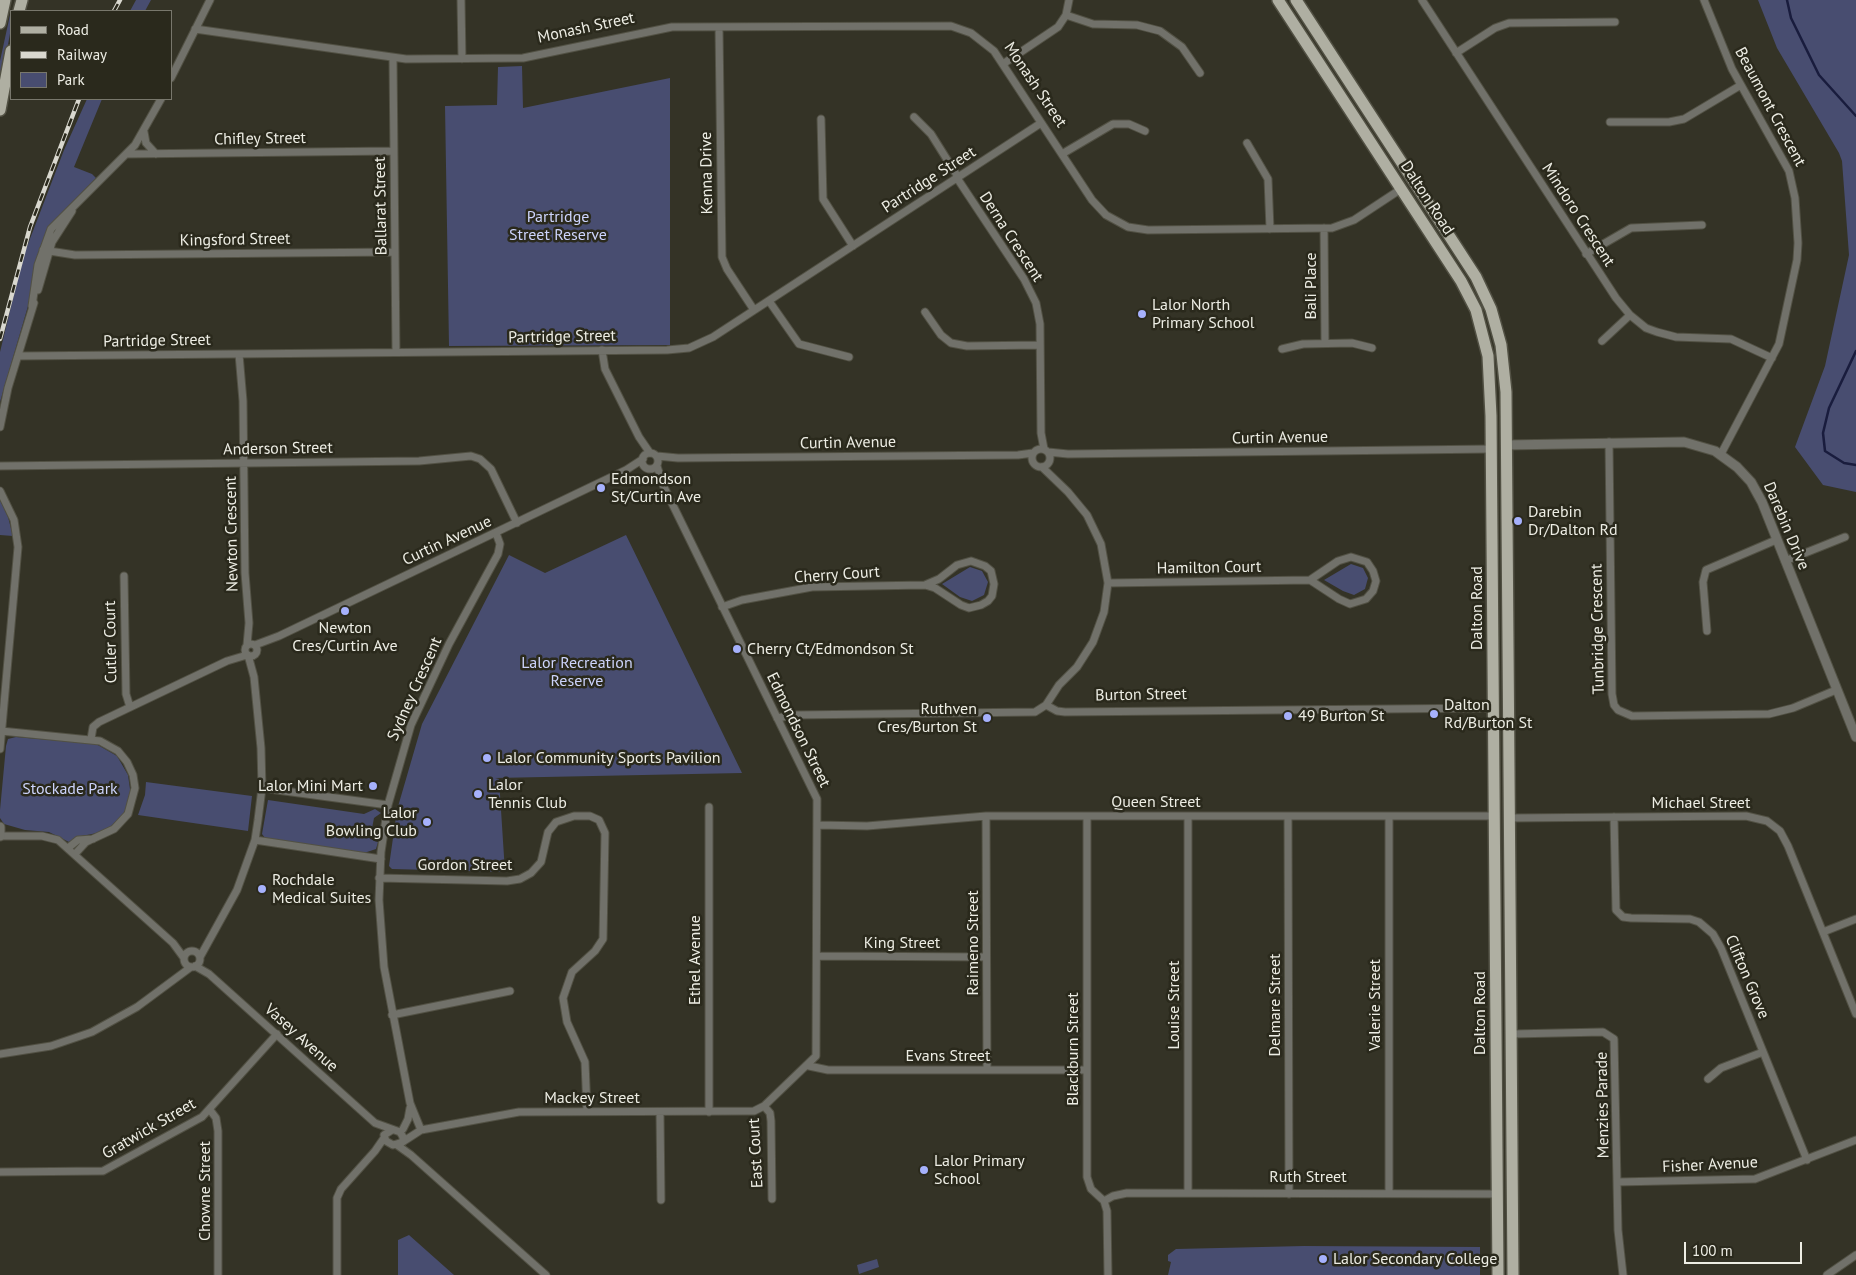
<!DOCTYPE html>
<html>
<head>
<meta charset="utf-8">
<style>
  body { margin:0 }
  #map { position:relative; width:1856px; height:1275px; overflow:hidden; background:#343326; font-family:"PT Sans",sans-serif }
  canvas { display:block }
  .legend { position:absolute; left:10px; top:10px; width:162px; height:90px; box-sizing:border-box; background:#2a291c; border:1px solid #78776c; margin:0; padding:6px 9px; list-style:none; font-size:15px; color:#edede4 }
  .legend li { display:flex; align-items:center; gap:10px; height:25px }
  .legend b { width:25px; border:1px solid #78776c }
  .scale { position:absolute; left:1684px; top:1242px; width:118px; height:22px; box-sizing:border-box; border:2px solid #edede4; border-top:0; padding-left:6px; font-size:15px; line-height:18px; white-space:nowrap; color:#edede4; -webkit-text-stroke:4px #2a291c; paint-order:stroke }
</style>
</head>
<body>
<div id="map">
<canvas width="1856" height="1275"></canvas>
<ul class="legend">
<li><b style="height:6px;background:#afafa2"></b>Road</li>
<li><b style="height:6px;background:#d9d8cf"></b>Railway</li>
<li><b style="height:14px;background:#484d70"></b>Park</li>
</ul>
<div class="scale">100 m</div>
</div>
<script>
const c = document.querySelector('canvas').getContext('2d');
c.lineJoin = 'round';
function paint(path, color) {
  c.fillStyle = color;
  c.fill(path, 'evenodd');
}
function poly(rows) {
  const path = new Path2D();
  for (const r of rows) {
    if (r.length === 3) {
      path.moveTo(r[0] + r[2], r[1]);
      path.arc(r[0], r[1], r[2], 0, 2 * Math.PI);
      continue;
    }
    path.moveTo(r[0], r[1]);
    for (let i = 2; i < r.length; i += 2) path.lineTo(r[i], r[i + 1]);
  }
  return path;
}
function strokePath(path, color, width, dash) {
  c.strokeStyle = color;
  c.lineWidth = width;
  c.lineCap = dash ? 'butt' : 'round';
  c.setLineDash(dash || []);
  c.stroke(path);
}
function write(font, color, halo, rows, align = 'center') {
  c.font = font + ' "PT Sans",sans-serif';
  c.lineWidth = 5;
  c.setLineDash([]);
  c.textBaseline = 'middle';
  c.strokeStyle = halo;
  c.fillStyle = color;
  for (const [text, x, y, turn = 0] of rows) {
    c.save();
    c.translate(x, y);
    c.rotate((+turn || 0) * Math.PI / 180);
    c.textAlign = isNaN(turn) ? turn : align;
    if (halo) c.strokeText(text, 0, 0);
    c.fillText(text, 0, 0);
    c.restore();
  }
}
const green = poly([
  [136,0,151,0,145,11,130,11],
  [1758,0,1856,0,1856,492,1823,485,1795,447,1825,366,1849,255,1842,161,1839,153,1777,48],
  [10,15,11,28,0,89,0,61],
  [522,66,523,108,670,78,670,345,449,346,445,106,497,105,498,67],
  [87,99,102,99,74,167,92,174,96,178,53,222,37,263,28,306,0,402,0,352,23,257,64,150],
  [0,500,8,517,13,536,0,535],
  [626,535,742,773,495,778,499,779,505,872,392,869,389,866,397,810,422,724,509,555,545,573],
  [1351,564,1363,568,1368,578,1365,589,1354,595,1343,591,1324,580],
  [970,567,982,571,988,582,984,595,972,601,960,597,942,584],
  [16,737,96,744,117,756,128,775,131,796,127,809,119,822,107,831,82,836,69,842,49,832,25,830,4,824,0,818,0,810,6,746,8,739],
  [146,782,252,796,248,831,138,815,145,795],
  [268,800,364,814,375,809,381,813,374,818,370,839,378,842,376,849,364,853,265,838,262,834],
  [409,1235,454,1275,398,1275,398,1240],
  [1304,1246,1480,1247,1480,1275,1168,1275,1171,1262,1168,1261,1168,1255,1176,1249],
  [877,1259,879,1267,859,1274,857,1265]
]);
const stream = poly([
  [1787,0,1791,18,1819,75,1856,116],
  [1856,351,1829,408,1823,433,1825,451,1844,463,1856,465]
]);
const minor = poly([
  [461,0,462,59],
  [1422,0,1616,298,1630,315,1646,328,1657,332,1676,337,1731,339,1772,358],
  [1704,0,1732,69,1789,171,1795,198,1798,243,1797,260,1779,344,1721,454],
  [1066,15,1093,24,1137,25,1160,31,1182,47,1200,73],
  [719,27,722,257,727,269,754,310],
  [195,29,406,59,523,58,672,27,951,26,971,33,994,51,1092,200,1106,215,1128,227,1148,230,1332,228,1354,220,1401,189],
  [1456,53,1495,28,1509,23,1615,22],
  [393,59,396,352],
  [1003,64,1058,27,1066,15,1069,0],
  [171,78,210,0],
  [914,117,931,134,958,177],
  [821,119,823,199,853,246],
  [1610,122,1669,122,1684,119,1741,85],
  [144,132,146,143,156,154],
  [1247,143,1268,179,1270,229],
  [127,154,393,151],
  [1062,154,1113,124,1129,124,1145,131],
  [957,178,1024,279,1036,303,1040,324,1041,433,1044,449],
  [1324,228,1325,343],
  [43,250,75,255,395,252],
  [1586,254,1631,228,1702,225],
  [38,290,52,242,72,211],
  [769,301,799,344,849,357],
  [32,306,38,265,51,229,135,145,161,99],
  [925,312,941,335,951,343,967,346,1040,345],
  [1602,341,1630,315],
  [1282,349,1303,344,1352,343,1372,348],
  [602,350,605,369,639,437,650,453],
  [239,354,243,401,245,573,249,623,247,645],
  [18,356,667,350,689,348,713,337,1041,123],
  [0,427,8,388,34,303],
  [1609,442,1612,694,1614,705,1618,710,1632,716,1769,714,1793,708,1836,690],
  [1041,458,9],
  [1048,452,1068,454,1492,449],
  [650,461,8],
  [657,456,678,458,1018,455,1033,453],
  [0,466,419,461,471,456,480,459,491,469,517,523],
  [1042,467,1068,492,1087,515,1101,544,1108,583,1104,612,1093,642,1077,667,1059,685,1046,705],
  [0,491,14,520,18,547,0,749],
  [1785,561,1845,537],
  [124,576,126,694,130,707],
  [1108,583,1310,580,1338,561,1351,557,1367,562,1373,571,1376,581,1373,591,1366,599,1350,604,1339,599,1310,580],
  [722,607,742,600,812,587,925,585,939,579,957,565,971,561,985,566,991,571,994,584,992,596,988,601,981,605,969,608,961,605,935,588,925,585],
  [1707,631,1703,582,1706,570,1776,540],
  [251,650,6],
  [255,645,279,636,626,470,643,459],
  [777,718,794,715,1035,712,1046,705,1057,711,1065,712,1493,708],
  [1,731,100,741,118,751,127,762,133,775,135,788,128,814,114,829,86,842,75,854],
  [91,739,93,727,99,722,227,661,247,655],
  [262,788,388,805],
  [709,807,709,1112],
  [986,816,987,1070],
  [1087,816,1087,1177,1091,1189,1104,1201,1107,1211,1108,1275],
  [1188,816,1188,1193],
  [1288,816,1289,1194],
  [1614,817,1616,910,1623,917,1631,918,1690,919,1699,922,1713,934,1721,948,1807,1160],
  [1510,818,1746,816,1767,821,1780,831,1788,846,1856,1014],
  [818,825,867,826,986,816,1494,816],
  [1,836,42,836,58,840,173,943,184,958],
  [255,840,381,859],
  [68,848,78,840,93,839],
  [379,878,507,881,520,879,531,873,541,862,548,832,556,822,574,816,590,816,599,820,605,833,603,939,595,951,572,972,563,998,567,1022,585,1062,587,1111],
  [1823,932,1856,919],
  [192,959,8],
  [817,956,986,957],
  [200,957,237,890,255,840,258,820,262,788,261,748,254,677,248,655],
  [195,966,209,974,375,1123,400,1132,403,1137,403,1142,393,1145,386,1141,384,1135,392,1130],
  [392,1015,510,991],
  [1512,1034,1603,1032,1614,1039,1618,1230,1623,1275],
  [0,1054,51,1046,92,1032,137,1007,191,967],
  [809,1066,828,1070,1087,1070],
  [1708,1079,1721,1068,1763,1052],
  [764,1106,770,1113,771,1121,772,1199],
  [210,1110,216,1118,218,1131,218,1275],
  [660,1112,661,1200],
  [403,1129,408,1119,410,1108],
  [421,1130,410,1103,384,967,379,900,381,852,388,805,411,725,449,644,498,554,500,544,496,533],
  [404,1141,421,1130,519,1112,754,1111,764,1106,816,1056,817,799,663,485,657,466],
  [397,1145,411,1155,546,1275],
  [0,1172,103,1171,202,1117,277,1034],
  [1617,1182,1755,1179,1856,1140],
  [1389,1193,1389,816],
  [1104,1201,1113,1196,1127,1193,1497,1194],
  [337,1275,337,1198,341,1189,375,1151,384,1138],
  [1827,1275,1856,1255]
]);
const tertiary = poly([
  [1506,445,1684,442,1715,451,1737,467,1751,482,1762,502,1856,737],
  [0,827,0,836]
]);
const primary = poly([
  [1278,0,1461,281,1476,310,1488,356,1491,416,1498,1275],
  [1296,0,1476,277,1491,309,1501,345,1506,392,1513,1275],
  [19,11,22,0],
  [0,23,5,0],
  [0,110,11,51]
]);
const rail = poly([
  [114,11,120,0],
  [0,339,30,227,79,99]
]);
const markers = [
  [1142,314,5,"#a6b1fc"],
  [601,488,5,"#a6b1fc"],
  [1518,521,5,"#a6b1fc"],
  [345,611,5,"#a6b1fc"],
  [737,649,5,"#a6b1fc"],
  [1434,714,5,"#a6b1fc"],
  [1288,716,5,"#a6b1fc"],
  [987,718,5,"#a6b1fc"],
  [487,758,5,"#a6b1fc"],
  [373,786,5,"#a6b1fc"],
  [478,794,5,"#a6b1fc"],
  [427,822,5,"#a6b1fc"],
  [262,889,5,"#a6b1fc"],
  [924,1170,5,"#a6b1fc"],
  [1323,1259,5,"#a6b1fc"]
];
const streetNames = [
  ["Monash Street",586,28,-12],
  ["Monash Street",1035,85,56],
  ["Beaumont Crescent",1770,107,62],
  ["Chifley Street",260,139,-1],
  ["Kenna Drive",707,173,-91],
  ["Partridge Street",929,180,-33],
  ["Dalton Road",1427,198,57],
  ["Ballarat Street",381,206,-91],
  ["Mindoro Crescent",1578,215,57],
  ["Derna Crescent",1011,237,57],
  ["Kingsford Street",235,240,-1],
  ["Bali Place",1311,286,-90],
  ["Partridge Street",562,337,-1],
  ["Partridge Street",157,341,-1],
  ["Curtin Avenue",1280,438,-1],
  ["Curtin Avenue",848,443,-1],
  ["Anderson Street",278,449,-1],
  ["Darebin Drive",1786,526,67],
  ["Newton Crescent",232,534,-91],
  ["Curtin Avenue",447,541,-25],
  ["Hamilton Court",1209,568,-1],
  ["Cherry Court",837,575,-4],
  ["Dalton Road",1477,608,-90],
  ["Tunbridge Crescent",1598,629,-91],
  ["Cutler Court",111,642,-91],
  ["Sydney Crescent",415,689,-66],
  ["Burton Street",1141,695,-1],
  ["Edmondson Street",798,730,64],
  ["Queen Street",1156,802],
  ["Michael Street",1701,803],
  ["Gordon Street",465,865],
  ["King Street",902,943],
  ["Raimeno Street",973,943,-90],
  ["Ethel Avenue",695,960,-90],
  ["Clifton Grove",1747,977,67],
  ["Louise Street",1174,1005,-90],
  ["Delmare Street",1275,1005,-90],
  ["Valerie Street",1375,1005,-90],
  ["Dalton Road",1480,1013,-90],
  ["Vasey Avenue",301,1038,42],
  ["Blackburn Street",1073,1049,-90],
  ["Evans Street",948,1056],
  ["Mackey Street",592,1098],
  ["Menzies Parade",1603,1105,-91],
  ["Gratwick Street",149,1129,-30],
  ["East Court",756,1153,-93],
  ["Fisher Avenue",1710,1165,-3],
  ["Ruth Street",1308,1177],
  ["Chowne Street",205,1191,-90]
];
const parkNames = [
  ["Partridge",558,217],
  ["Street Reserve",558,235],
  ["Lalor Recreation",577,663],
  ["Reserve",577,681],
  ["Stockade Park",70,789]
];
const poiNames = [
  ["Lalor North",1152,305],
  ["Primary School",1152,323],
  ["Edmondson",611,479],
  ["St/Curtin Ave",611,497],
  ["Darebin",1528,512],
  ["Dr/Dalton Rd",1528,530],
  ["Newton",345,628,"center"],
  ["Cres/Curtin Ave",345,646,"center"],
  ["Cherry Ct/Edmondson St",747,649],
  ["Dalton",1444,705],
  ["Rd/Burton St",1444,723],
  ["Ruthven",977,709,"right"],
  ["Cres/Burton St",977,727,"right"],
  ["49 Burton St",1298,716],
  ["Lalor Community Sports Pavilion",497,758],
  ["Lalor",488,785],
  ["Tennis Club",488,803],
  ["Lalor Mini Mart",363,786,"right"],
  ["Lalor",417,813,"right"],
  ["Bowling Club",417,831,"right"],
  ["Rochdale",272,880],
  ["Medical Suites",272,898],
  ["Lalor Primary",934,1161],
  ["School",934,1179],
  ["Lalor Secondary College",1333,1259]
];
paint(green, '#484d70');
strokePath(stream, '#191c3d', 2.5);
strokePath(minor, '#525144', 9);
strokePath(tertiary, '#525144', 11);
strokePath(primary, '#525144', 14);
strokePath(minor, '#71716a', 7);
strokePath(tertiary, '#71716a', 9);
strokePath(primary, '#afafa2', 11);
strokePath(rail, '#d9d8cf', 4.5);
strokePath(rail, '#2a291c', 2.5, [8]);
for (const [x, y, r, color] of markers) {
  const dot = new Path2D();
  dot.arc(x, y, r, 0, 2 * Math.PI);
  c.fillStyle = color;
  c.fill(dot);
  strokePath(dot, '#2a291c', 2);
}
write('16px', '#edede4', '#2a291c', streetNames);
write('16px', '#cdd4fc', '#2a291c', parkNames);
write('16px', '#edede4', '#2a291c', poiNames, 'left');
</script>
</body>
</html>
